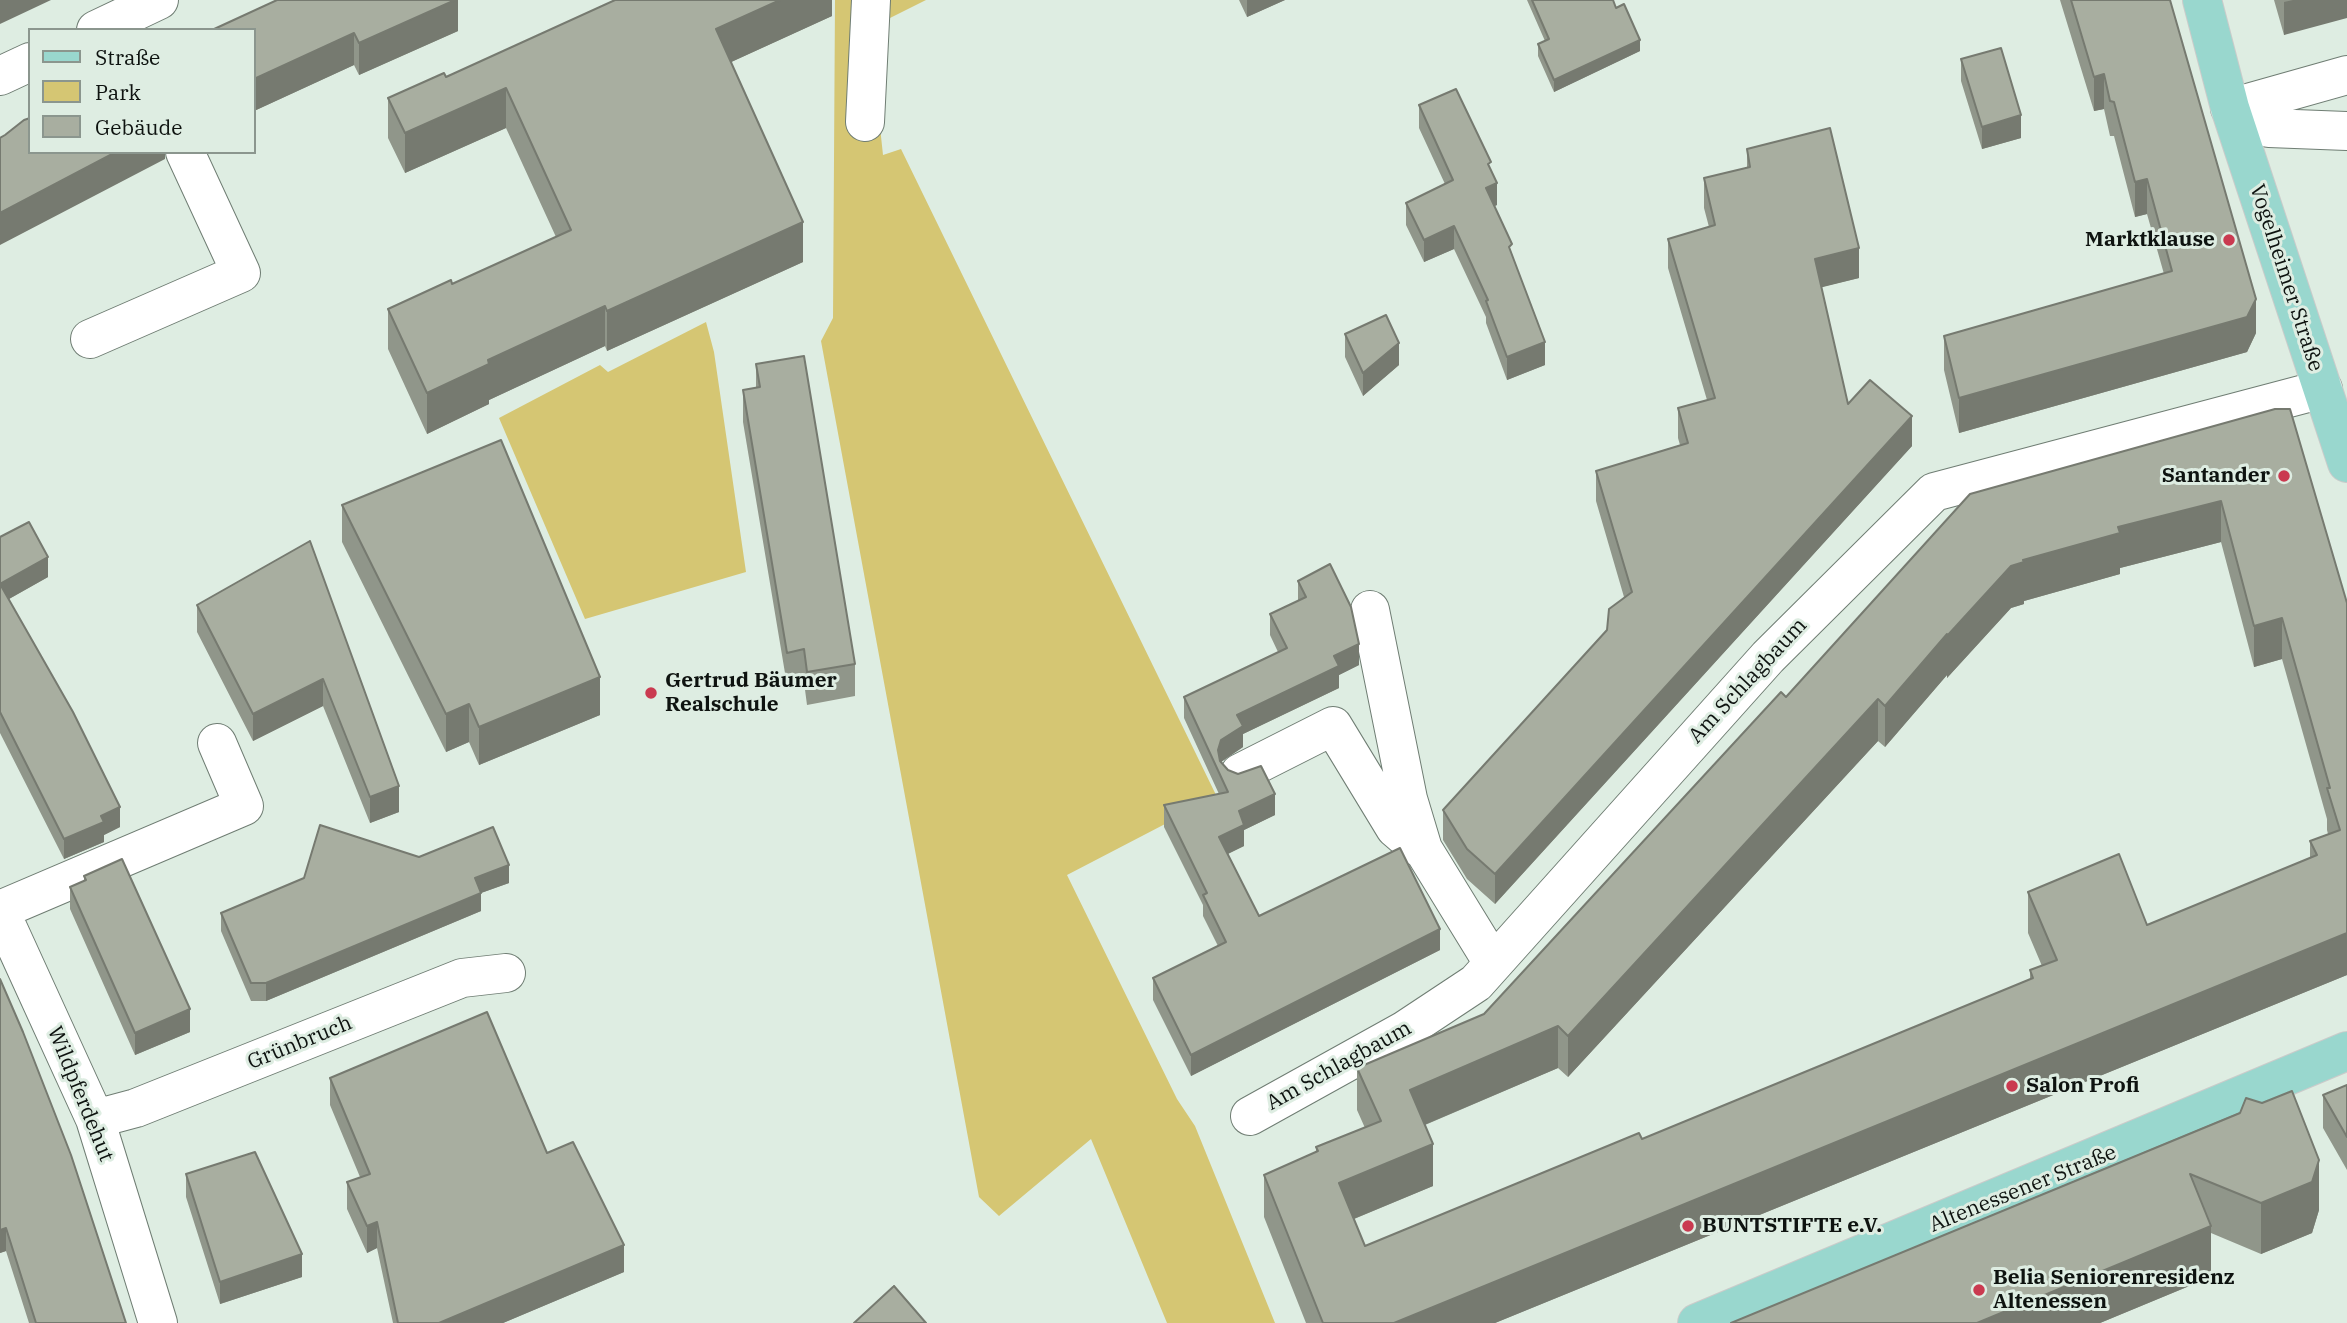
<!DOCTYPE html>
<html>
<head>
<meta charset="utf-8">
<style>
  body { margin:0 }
  #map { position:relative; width:2347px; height:1323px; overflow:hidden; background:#deede2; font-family:"IBM Plex Serif",serif }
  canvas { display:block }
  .legend { position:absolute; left:28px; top:28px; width:228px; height:126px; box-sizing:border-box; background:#deede2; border:2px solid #8b968e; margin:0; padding:9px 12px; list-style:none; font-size:21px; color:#0e1310 }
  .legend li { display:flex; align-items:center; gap:14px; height:35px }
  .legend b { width:35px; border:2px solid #8b968e }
</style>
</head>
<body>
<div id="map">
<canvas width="2347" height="1323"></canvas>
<ul class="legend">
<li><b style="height:9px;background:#99d7ce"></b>Straße</li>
<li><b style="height:19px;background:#d5c673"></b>Park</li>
<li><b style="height:19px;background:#a8aea0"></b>Gebäude</li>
</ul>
</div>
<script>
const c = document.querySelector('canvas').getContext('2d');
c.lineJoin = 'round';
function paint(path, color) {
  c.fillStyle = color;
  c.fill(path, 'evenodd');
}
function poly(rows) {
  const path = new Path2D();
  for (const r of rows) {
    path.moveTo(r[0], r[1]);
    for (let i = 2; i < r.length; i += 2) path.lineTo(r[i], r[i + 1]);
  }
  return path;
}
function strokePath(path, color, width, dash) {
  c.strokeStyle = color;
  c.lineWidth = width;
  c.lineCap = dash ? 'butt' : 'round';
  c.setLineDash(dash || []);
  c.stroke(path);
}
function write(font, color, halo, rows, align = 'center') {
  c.font = font + ' "IBM Plex Serif",serif';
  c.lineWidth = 6;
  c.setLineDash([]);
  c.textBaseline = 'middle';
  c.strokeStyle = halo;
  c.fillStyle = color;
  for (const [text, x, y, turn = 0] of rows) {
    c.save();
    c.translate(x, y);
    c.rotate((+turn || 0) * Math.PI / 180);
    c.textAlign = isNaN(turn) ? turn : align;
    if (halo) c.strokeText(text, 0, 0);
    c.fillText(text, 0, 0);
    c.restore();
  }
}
const green = poly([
  [835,0,926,0,886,20,880,127,883,155,901,149,1217,797,1067,875,1177,1099,1195,1126,1275,1323,1167,1323,1091,1139,999,1216,979,1197,821,341,833,318],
  [706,322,714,352,746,572,585,619,499,418,600,365,608,372]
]);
const minor = poly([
  [96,30,159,0],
  [0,76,30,62],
  [2230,108,2347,75],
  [865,122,871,0],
  [2269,128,2347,131],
  [90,339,241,273,185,152],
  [1370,610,1408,799,1423,849,1493,963],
  [1240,773,1333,726,1395,828,1416,846],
  [0,910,244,806,217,743],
  [0,911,95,1119,158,1323],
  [1250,1116,1405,1030,1476,983,1768,657,1934,492,2323,389],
  [95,1119,136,1108,462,978,506,973]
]);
const major = poly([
  [2202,0,2230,108,2347,463],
  [1697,1323,2347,1051]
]);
const wall = poly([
  [458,0,458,31,359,75,354,65,254,111,254,30],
  [832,0,832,16,731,62,803,262,607,351,605,346,489,400,489,404,427,434,388,349,388,309,452,284,556,237,506,128,405,173,388,138,388,98,446,77],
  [1239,0,1285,0,1247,17],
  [1527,0,1613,0,1616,8,1640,51,1554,92,1538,56,1538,44,1545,41],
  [2060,0,2170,0,2256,333,2247,352,1959,433,1944,370,1944,336,2164,274,2147,214,2135,217,2114,136,2110,136,2104,109,2094,111],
  [2274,0,2347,0,2284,35],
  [1961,59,2021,138,1982,149,1961,81],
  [1419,105,1491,169,1497,205,1494,206,1512,254,1545,365,1507,380,1486,323,1486,317,1454,249,1424,262,1406,225,1406,203,1445,184,1419,128],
  [1747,149,1859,278,1821,287,1848,404,1912,446,1495,904,1467,879,1443,840,1443,810,1607,630,1624,597,1596,501,1596,471,1680,445,1678,438,1678,408,1707,400,1668,268,1668,239,1709,227,1704,208,1704,178,1747,168],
  [1345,334,1399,365,1363,396,1345,357],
  [756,364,855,664,855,696,807,705,804,682,787,685,743,422,743,390,756,388],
  [2275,409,2347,603,2347,975,1495,1323,1306,1323,1264,1217,1264,1175,1316,1152,1316,1147,1365,1128,1357,1110,1357,1068,1484,1014,1786,697],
  [2221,542,2254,667,2282,659,2327,819,2327,830,2328,834,2310,841,2310,858,2147,925,2028,892,2028,933,2042,966,2030,970,2030,979,1642,1139,1365,1246,1354,1219,1433,1186,1425,1125,1558,1068,1568,1077,1878,741,1885,747,1947,675,1947,678,2011,608,2024,604,2024,601,2120,574,2120,568],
  [342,505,600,715,479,765,469,742,446,752,342,542],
  [0,537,48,577,9,599,120,827,104,835,104,842,64,859,0,733],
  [310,541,399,812,370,823,323,706,253,741,197,632,197,605],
  [1298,581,1359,665,1339,675,1339,688,1243,734,1243,747,1221,762,1228,770,1275,815,1244,830,1244,846,1228,854,1259,916,1440,950,1191,1076,1153,1000,1153,978,1218,946,1203,916,1203,905,1164,827,1164,805,1219,794,1184,718,1184,697,1278,652,1270,635,1270,614,1298,601],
  [419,857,509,883,481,893,481,911,266,1001,251,1001,221,931,221,913],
  [84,876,190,1032,135,1055,70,909,70,887,84,881],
  [0,979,126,1323,29,1323,6,1251,0,1253],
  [330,1078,547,1153,624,1272,503,1323,393,1323,377,1248,367,1253,347,1209,347,1182,360,1177,330,1105],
  [2347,1085,2347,1170,2323,1128,2323,1095],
  [2262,1103,2319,1210,2312,1233,2261,1254,2211,1233,2211,1277,2100,1323,1731,1323],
  [186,1174,302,1277,220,1304,186,1197]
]);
const shadedWall = poly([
  [0,0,51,0,0,24],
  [455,0,458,0,458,31,359,75,359,43],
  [780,0,832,0,832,16,716,69,716,29],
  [1247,0,1285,0,1247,17],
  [2293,0,2347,0,2347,18,2284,35,2284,2],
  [354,33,354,65,254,111,254,79],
  [1640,40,1640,51,1554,92,1554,80],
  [2104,74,2104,109,2094,111,2094,77],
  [506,88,506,128,405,173,405,133],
  [2021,115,2021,138,1982,149,1982,127],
  [116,152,165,152,165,159,0,245,0,213],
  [2147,179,2147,214,2135,217,2135,182],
  [1497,183,1497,205,1486,210,1486,188],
  [803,222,803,262,607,351,607,311],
  [1454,226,1454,249,1424,262,1424,240],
  [1859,248,1859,278,1815,289,1815,259],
  [2256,299,2256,333,2247,352,1959,433,1959,398],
  [605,306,605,346,489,400,489,404,427,434,427,393,488,360],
  [1545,342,1545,365,1507,380,1507,357],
  [1399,343,1399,365,1363,396,1363,373],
  [1912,416,1912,446,1495,904,1495,874],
  [2221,501,2221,542,2120,568,2120,574,2024,601,2024,604,2011,608,1947,678,1947,636,2011,566,2023,560,2118,527],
  [48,557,48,577,0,604,0,584],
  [2282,618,2282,659,2254,667,2254,626],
  [1947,634,1947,675,1885,747,1885,706],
  [1359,644,1359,665,1339,675,1339,688,1243,734,1243,747,1221,762,1218,771,1218,750,1221,740,1237,715,1334,656],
  [600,677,600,715,479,765,479,727],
  [323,679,323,706,253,741,253,714],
  [1878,699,1878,741,1568,1077,1568,1036],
  [469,704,469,742,446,752,446,714],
  [399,786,399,812,370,823,370,797],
  [1275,794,1275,815,1244,830,1244,846,1219,858,1219,837,1239,811],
  [120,807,120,827,104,835,104,842,64,859,64,839,101,816],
  [509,865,509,883,481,893,481,911,266,1001,266,983,475,878],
  [1440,929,1440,950,1191,1076,1191,1055],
  [2347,933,2347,975,1495,1323,1394,1323],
  [190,1009,190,1032,135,1055,135,1033],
  [1558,1026,1558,1068,1410,1131,1410,1090],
  [1433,1144,1433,1186,1339,1225,1339,1183],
  [2319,1160,2319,1210,2312,1233,2261,1254,2261,1203],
  [377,1222,377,1248,367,1253,367,1226],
  [2211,1226,2211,1277,2100,1323,1977,1323],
  [6,1228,6,1251,0,1253,0,1230],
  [624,1245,624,1272,503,1323,439,1323],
  [302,1254,302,1277,220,1304,220,1282]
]);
const building = poly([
  [277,0,455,0,359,43,354,33,254,79,254,30,212,30,277,0],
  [615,0,780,0,716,29,803,222,607,311,605,306,488,360,489,364,427,393,388,309,451,280,452,284,571,230,506,88,405,133,388,98,444,73,446,77,615,0],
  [1532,0,1613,0,1616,8,1624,4,1640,40,1554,80,1538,44,1549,39,1532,0],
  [2071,0,2170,0,2256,299,2247,317,1959,398,1944,336,2172,271,2147,179,2135,182,2114,102,2110,101,2104,74,2094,77,2071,0],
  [2001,48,2021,115,1982,127,1961,59,2001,48],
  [1456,89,1491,162,1488,164,1497,183,1486,188,1512,244,1509,247,1545,342,1507,357,1486,301,1488,300,1454,226,1424,240,1406,203,1453,180,1419,105,1456,89],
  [30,118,30,152,116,152,0,213,0,138,5,135,24,120,30,118],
  [1830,128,1859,248,1815,259,1848,404,1870,380,1912,416,1495,874,1467,849,1443,810,1607,630,1609,609,1632,592,1596,471,1688,443,1678,408,1715,398,1668,239,1715,225,1704,178,1750,167,1747,149,1830,128],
  [1386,315,1399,343,1363,373,1345,334,1386,315],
  [804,356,855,664,807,672,804,649,787,653,743,390,760,387,756,364,804,356],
  [2275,409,2290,409,2347,603,2347,933,1394,1323,1323,1323,1264,1175,1318,1151,1316,1147,1381,1121,1357,1068,1484,1014,1781,692,1786,697,1970,494,2275,409],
  [2221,501,2254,626,2282,618,2330,788,2327,788,2340,830,2310,841,2317,855,2147,925,2119,854,2028,892,2057,960,2030,970,2033,978,1642,1139,1639,1133,1365,1246,1339,1183,1433,1144,1410,1090,1558,1026,1568,1036,1878,699,1885,706,1947,634,1947,636,2011,566,2024,562,2023,560,2120,533,2118,527,2221,501],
  [501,440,600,677,479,727,469,704,446,714,342,505,501,440],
  [29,522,48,557,0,584,73,712,120,807,101,816,104,822,64,839,0,712,0,537,29,522],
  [310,541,399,786,370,797,323,679,253,714,197,605,310,541],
  [1330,564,1351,607,1359,644,1334,656,1339,666,1237,715,1243,726,1221,740,1218,750,1220,761,1228,770,1238,774,1261,766,1275,794,1239,811,1244,825,1219,837,1259,916,1400,848,1440,929,1191,1055,1153,978,1226,942,1203,895,1207,893,1164,805,1228,792,1184,697,1287,648,1270,614,1306,597,1298,581,1330,564],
  [320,825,419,857,493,827,509,865,475,878,481,893,266,983,251,983,221,913,304,878,320,825],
  [122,859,190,1009,135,1033,70,887,86,880,84,876,122,859],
  [0,979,23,1032,71,1155,126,1323,36,1323,6,1228,0,1230,0,979],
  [487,1012,547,1153,573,1142,624,1245,439,1323,398,1323,377,1222,367,1226,347,1182,370,1174,330,1078,487,1012],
  [2347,1085,2347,1137,2323,1095,2347,1085],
  [2292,1091,2319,1160,2312,1182,2261,1203,2190,1174,2211,1226,1977,1323,1731,1323,2240,1113,2246,1098,2262,1103,2292,1091],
  [255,1152,302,1254,220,1282,186,1174,255,1152],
  [894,1286,926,1323,854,1323,894,1286]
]);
const markers = [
  [2229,240,7,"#ca3a50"],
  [2284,476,7,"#ca3a50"],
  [651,693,7,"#ca3a50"],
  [2012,1086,7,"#ca3a50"],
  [1688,1226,7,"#ca3a50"],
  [1979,1290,7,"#ca3a50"]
];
const poiNames = [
  ["Marktklause",2215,240,"right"],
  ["Santander",2270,476,"right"],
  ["Gertrud Bäumer",665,681],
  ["Realschule",665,705],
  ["Salon Profi",2026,1086],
  ["BUNTSTIFTE e.V.",1702,1226],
  ["Belia Seniorenresidenz",1993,1278],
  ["Altenessen",1993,1302]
];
const streetNames = [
  ["Vogelheimer Straße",2286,278,72],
  ["Am Schlagbaum",1748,681,-47],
  ["Grünbruch",300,1043,-22],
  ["Am Schlagbaum",1339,1066,-29],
  ["Wildpferdehut",80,1094,68],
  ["Altenessener Straße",2023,1189,-22]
];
paint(green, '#d5c673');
strokePath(minor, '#6f7d73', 40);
strokePath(major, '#cacbca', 40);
strokePath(minor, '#fff', 38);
strokePath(major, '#99d7ce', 38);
paint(wall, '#90968a');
paint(shadedWall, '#767a70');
paint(building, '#a8aea0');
strokePath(building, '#767a70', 2);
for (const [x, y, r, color] of markers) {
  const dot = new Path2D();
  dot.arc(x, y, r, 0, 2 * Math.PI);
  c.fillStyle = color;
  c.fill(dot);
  strokePath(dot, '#deede2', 2.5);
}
write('bold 21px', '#0e1310', '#deede2', poiNames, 'left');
write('21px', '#0e1310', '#deede2', streetNames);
</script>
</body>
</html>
